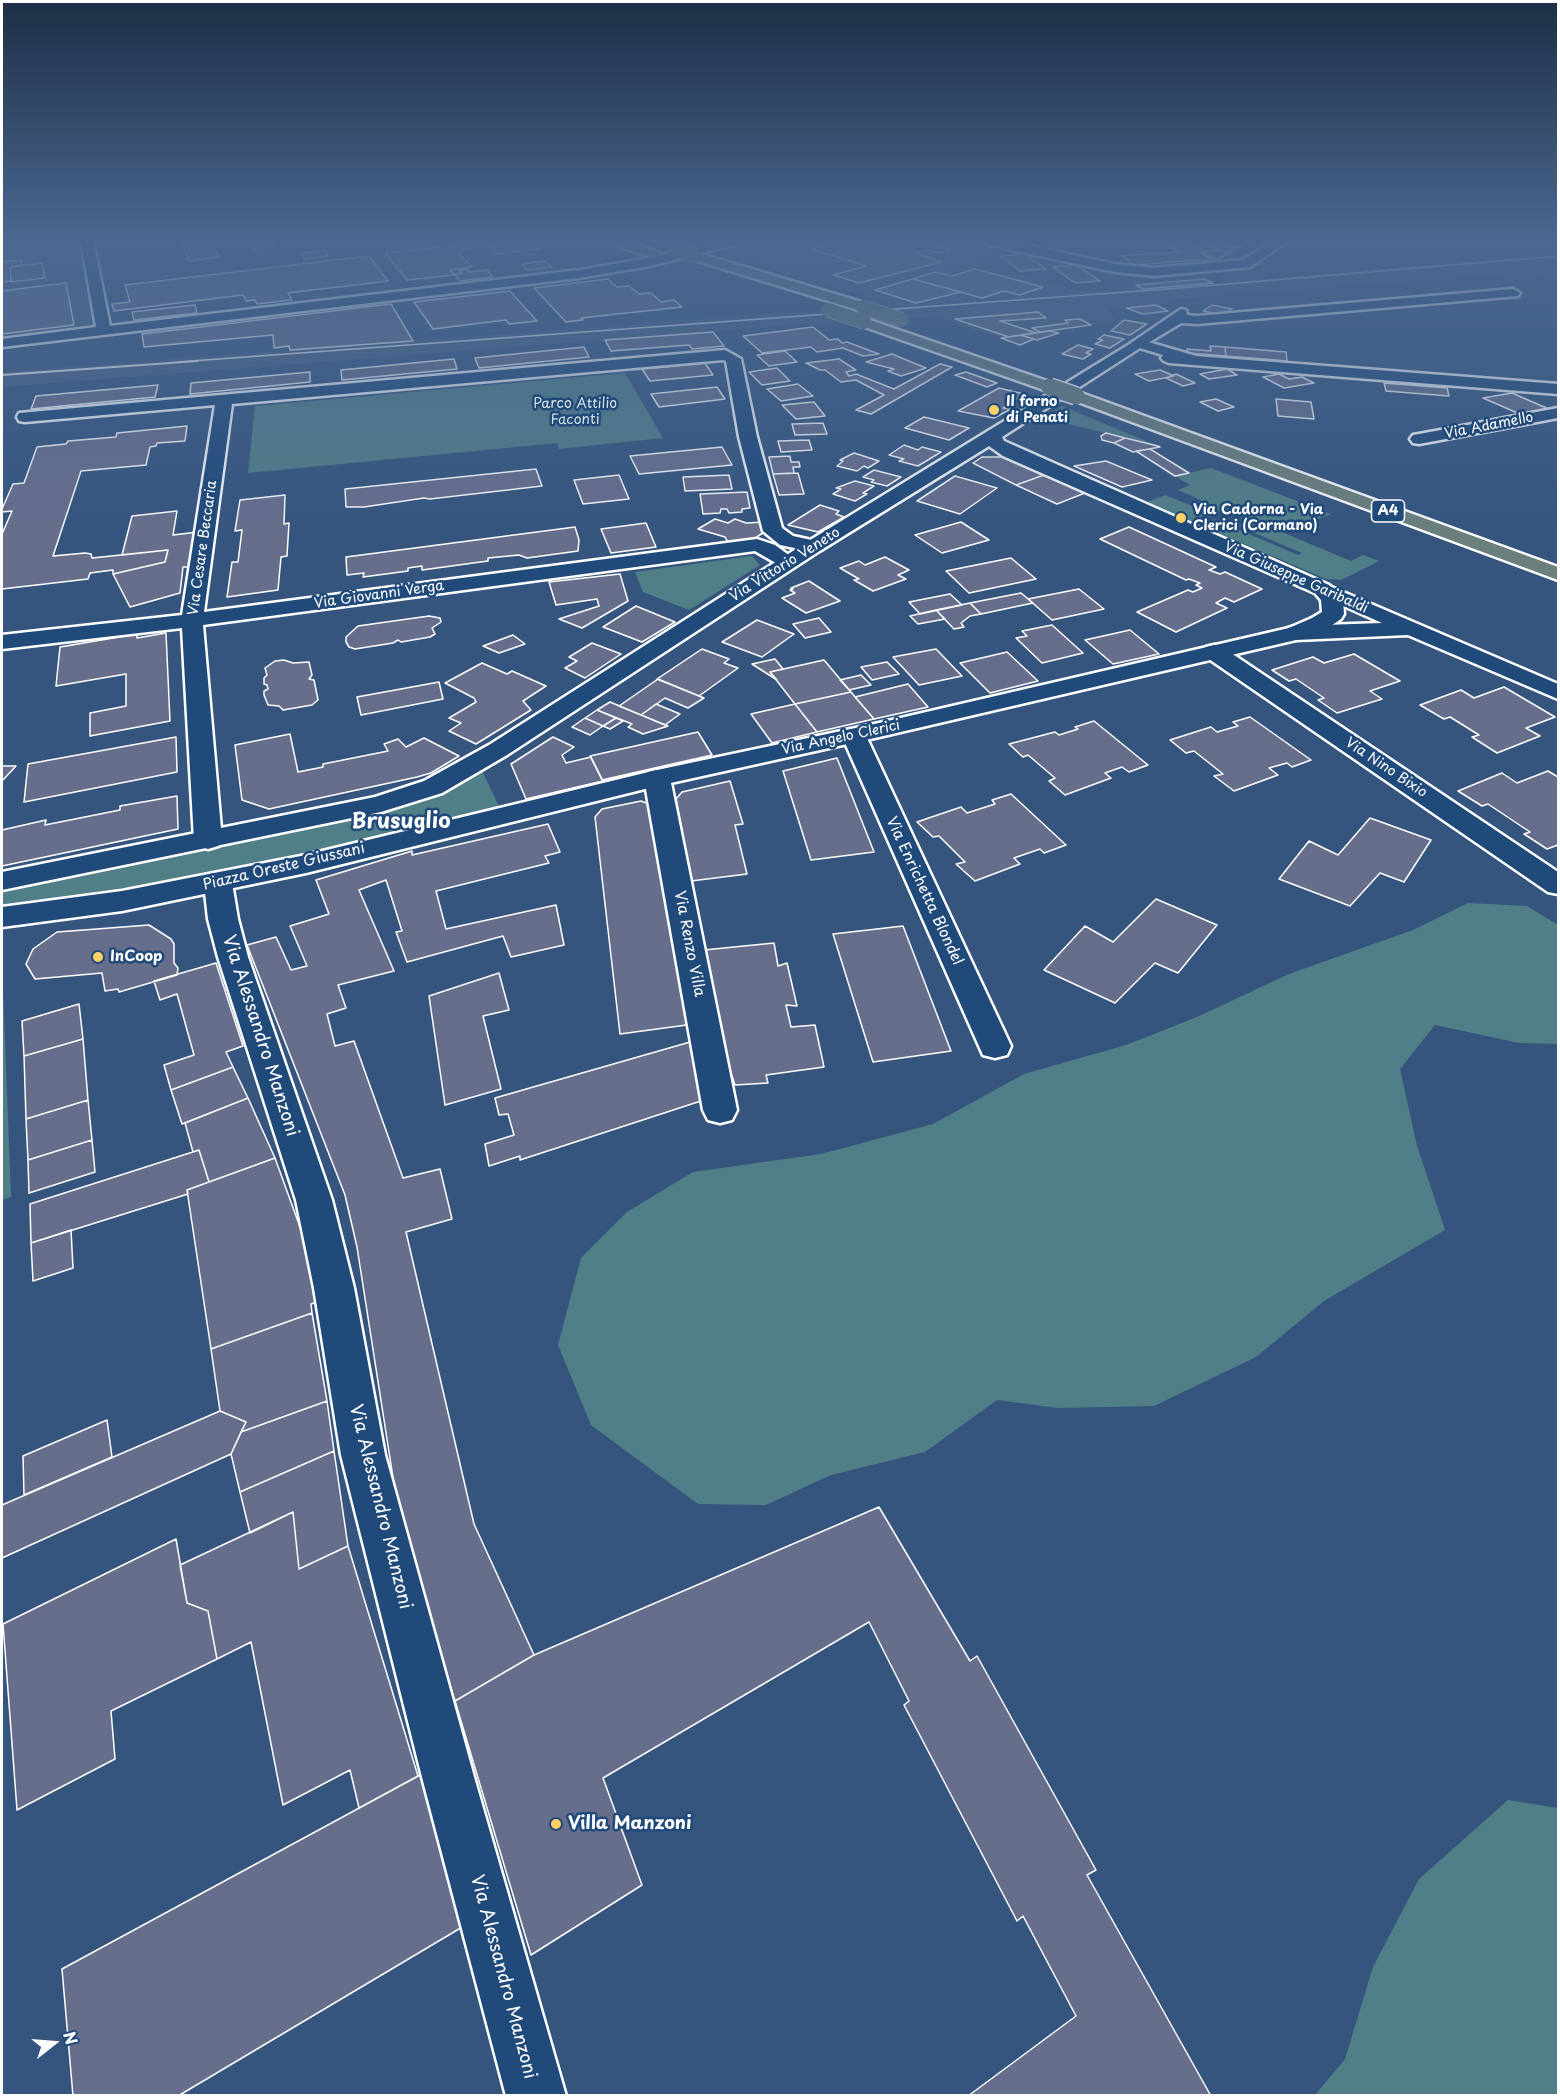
<!DOCTYPE html>
<html>
<head>
<meta charset="utf-8">
<style>
  body { margin:0 }
  #map { position:relative; width:1560px; height:2097px; overflow:hidden; background:#35557f; font-family:"Playpen Sans",sans-serif }
  canvas { display:block }
  .frame { position:absolute; inset:0; border:3px solid #fff; pointer-events:none }
  .north { position:absolute; left:24px; top:2013px; width:60px; height:60px; -webkit-text-stroke:4px #1f4a7a; paint-order:stroke; rotate:73deg; font-size:16px; font-weight:700; line-height:24px; text-align:center; color:#fff }
  .north::after { content:''; display:block; margin:auto; width:21px; height:27px; background:#fff; clip-path:polygon(50% 0,100% 100%,50% 72%,0 100%) }
</style>
</head>
<body>
<div id="map">
<canvas width="1560" height="2097"></canvas>
<div class="frame"></div>
<div class="north">N</div>
</div>
<script>
const c = document.querySelector('canvas').getContext('2d');
c.lineJoin = 'round';
function paint(path, color) {
  c.fillStyle = color;
  c.fill(path, 'evenodd');
}
function poly(rows) {
  const path = new Path2D();
  for (const r of rows) {
    path.moveTo(r[0], r[1]);
    for (let i = 2; i < r.length; i += 2) path.lineTo(r[i], r[i + 1]);
  }
  return path;
}
function strokePath(path, color, width, dash) {
  c.strokeStyle = color;
  c.lineWidth = width;
  c.lineCap = dash ? 'butt' : 'round';
  c.setLineDash(dash || []);
  c.stroke(path);
}
function write(font, color, halo, rows, align = 'center') {
  c.font = font + ' "Playpen Sans",sans-serif';
  c.lineWidth = 5;
  c.setLineDash([]);
  c.textBaseline = 'middle';
  c.strokeStyle = halo;
  c.fillStyle = color;
  for (const [text, x, y, turn = 0] of rows) {
    c.save();
    c.translate(x, y);
    c.rotate((+turn || 0) * Math.PI / 180);
    c.textAlign = isNaN(turn) ? turn : align;
    if (halo) c.strokeText(text, 0, 0);
    c.fillText(text, 0, 0);
    c.restore();
  }
}
const built = poly([
  [2,241,82,241,97,330,2,341],
  [679,241,979,241,1015,249,978,261,979,266,1087,291,1138,287,1143,289,1558,254,1558,280,1529,271,1173,299,1178,302,1105,309,1115,315,1116,321,1001,338,935,317,810,326,808,324,2,387,2,372,893,305]
]);
const green = poly([
  [625,373,663,438,559,449,557,443,248,473,255,406],
  [1062,406,1158,446,1044,418],
  [1211,468,1331,514,1284,533,1351,561,1363,555,1379,561,1341,580,1326,579,1200,525,1214,519,1298,555,1302,553,1238,526,1252,519,1228,509,1195,523,1147,502,1165,495,1192,506,1201,500,1178,490,1190,485,1175,476],
  [752,556,760,565,689,610,643,592,635,572],
  [478,762,503,815,63,910,2,917,2,881,381,804],
  [1468,903,1527,906,1558,925,1558,1044,1519,1043,1435,1025,1400,1069,1417,1146,1445,1230,1324,1301,1256,1357,1154,1406,1058,1408,997,1400,925,1452,831,1475,766,1505,698,1504,591,1425,558,1345,581,1258,627,1212,693,1172,821,1154,933,1124,1024,1074,1126,1045,1197,1017,1289,974,1413,930],
  [2,964,11,1197,2,1200],
  [1508,1800,1558,1808,1558,2095,1315,2095,1345,2059,1373,1967,1419,1879]
]);
const building = poly([
  [182,241,212,241,219,257,189,261,182,241],
  [250,241,272,241,276,248,255,251,250,241],
  [843,241,927,241,950,250,938,253,928,250,916,253,942,262,859,283,833,275,866,266,811,249,843,241],
  [1198,241,1217,241,1213,244,1237,248,1228,253,1198,241],
  [1217,241,1252,241,1239,248,1213,244,1217,241],
  [530,242,538,249,495,254,489,246,530,242],
  [468,244,473,249,456,251,472,267,450,270,455,275,407,280,385,253,468,244],
  [1192,244,1206,252,1200,252,1211,259,1135,265,1122,256,1178,252,1168,246,1192,244],
  [325,250,328,256,304,259,301,253,325,250],
  [1220,250,1228,253,1217,260,1200,252,1220,250],
  [1025,254,1046,269,1020,271,1000,256,1025,254],
  [369,256,388,281,288,293,292,300,257,304,255,300,246,301,243,295,114,311,112,304,130,302,125,285,369,256],
  [21,260,22,265,10,267,11,281,2,282,2,262,21,260],
  [545,261,552,267,527,270,522,264,545,261],
  [42,263,45,278,11,282,10,267,42,263],
  [1077,265,1100,281,1075,283,1053,267,1077,265],
  [467,269,470,272,487,270,493,277,460,281,454,274,462,273,459,270,467,269],
  [975,269,1043,287,1020,295,1004,291,982,298,913,279,935,272,952,276,975,269],
  [608,279,617,287,629,286,639,294,651,293,661,302,674,300,682,307,581,318,583,320,566,322,534,288,608,279],
  [913,279,961,292,916,303,875,290,913,279],
  [1205,279,1213,283,1143,289,1136,285,1205,279],
  [66,283,74,325,2,334,2,291,66,283],
  [510,291,537,321,509,324,506,320,433,329,414,302,510,291],
  [391,304,413,341,290,350,289,346,274,348,273,335,144,347,142,334,391,304],
  [195,305,197,313,134,320,132,312,195,305],
  [1156,305,1168,311,1143,314,1126,308,1156,305],
  [1212,305,1232,309,1223,315,1203,311,1212,305],
  [1038,312,1046,318,1000,321,1036,333,1009,337,955,319,1038,312],
  [1080,319,1091,325,1040,332,1032,328,1068,323,1065,320,1080,319],
  [1124,320,1147,324,1130,335,1111,331,1124,320],
  [813,327,829,340,838,339,842,343,847,342,879,354,863,356,843,348,817,352,811,347,762,353,743,336,813,327],
  [1050,331,1059,333,1037,340,1020,335,1050,331],
  [713,332,724,346,692,349,689,345,611,351,605,340,713,332],
  [1020,335,1034,339,1020,345,1001,338,1020,335],
  [1104,335,1124,339,1110,348,1095,344,1103,340,1098,339,1104,335],
  [1078,345,1093,349,1086,353,1091,354,1083,359,1062,354,1078,345],
  [1210,346,1225,347,1226,356,1187,353,1187,349,1211,351,1210,346],
  [584,347,589,357,479,368,475,358,584,347],
  [1225,347,1286,352,1287,361,1226,356,1225,347],
  [785,351,797,362,769,366,757,355,785,351],
  [892,354,926,368,901,376,888,371,894,369,866,362,892,354],
  [454,359,457,369,342,380,341,370,454,359],
  [839,359,856,370,846,372,849,376,856,374,894,389,940,364,952,367,871,414,856,410,884,395,856,380,841,382,825,370,820,370,806,363,839,359],
  [705,363,713,375,650,381,642,369,705,363],
  [777,368,790,381,762,385,749,372,777,368],
  [1227,369,1237,375,1209,379,1200,374,1227,369],
  [1160,370,1174,376,1149,381,1135,374,1160,370],
  [310,372,310,382,190,394,191,383,310,372],
  [966,372,997,383,987,387,955,375,966,372],
  [1176,374,1195,383,1183,386,1166,378,1176,374],
  [1279,374,1289,379,1302,377,1314,383,1284,388,1263,377,1279,374],
  [1384,383,1447,388,1449,396,1386,391,1384,383],
  [798,384,813,396,781,401,767,389,798,384],
  [158,385,155,397,31,409,36,396,158,385],
  [717,387,725,399,659,407,651,394,717,387],
  [999,388,1024,394,1003,408,1011,409,994,418,958,411,999,388],
  [1512,393,1551,410,1522,415,1483,398,1512,393],
  [1216,399,1234,407,1218,411,1200,402,1216,399],
  [1276,399,1311,402,1314,419,1278,416,1276,399],
  [814,402,825,416,796,419,782,405,814,402],
  [924,417,969,428,949,440,905,428,924,417],
  [823,423,827,434,795,435,792,424,823,423],
  [187,426,185,441,157,443,156,446,150,447,146,465,81,471,53,556,85,553,91,554,92,558,168,550,165,562,113,574,113,570,90,573,88,579,2,589,2,534,12,511,2,512,2,509,13,484,24,483,37,447,66,444,68,441,116,437,117,433,187,426],
  [1106,433,1125,438,1114,443,1102,440,1101,436,1106,433],
  [1125,438,1158,446,1160,447,1133,452,1114,443,1125,438],
  [809,440,812,450,781,452,778,441,809,440],
  [904,445,918,450,922,447,941,452,918,466,899,461,904,459,889,455,904,445],
  [722,447,732,465,639,474,630,456,722,447],
  [1150,449,1189,473,1175,476,1136,451,1150,449],
  [854,453,879,461,868,468,864,466,857,471,837,466,843,461,840,460,854,453],
  [790,456,791,462,799,462,800,467,793,467,794,473,773,474,769,457,790,456],
  [982,457,1004,457,1044,475,1016,485,973,463,982,457],
  [1106,461,1152,480,1122,487,1074,466,1106,461],
  [536,469,542,486,430,499,424,498,364,507,346,507,345,489,536,469],
  [874,470,901,477,887,486,871,482,874,480,863,477,874,470],
  [798,473,804,494,779,495,773,474,798,473],
  [619,475,629,499,583,504,574,480,619,475],
  [729,475,732,489,685,491,683,477,729,475],
  [1044,475,1085,493,1057,504,1016,485,1044,475],
  [955,476,997,488,960,514,917,501,955,476],
  [855,481,874,486,863,493,867,494,855,501,833,494,841,489,836,488,855,481],
  [747,492,750,508,742,509,742,512,729,513,727,509,721,509,720,513,703,514,700,494,747,492],
  [285,495,284,524,289,523,287,556,281,557,278,590,227,597,232,562,238,562,242,530,235,531,240,500,285,495],
  [820,505,839,511,836,514,844,517,818,532,788,525,820,505],
  [177,511,173,535,198,532,191,567,183,567,180,593,130,607,113,574,165,562,168,550,122,555,132,516,177,511],
  [715,519,728,523,735,519,746,523,765,522,766,531,749,542,729,544,725,537,698,529,715,519],
  [961,522,989,540,942,553,915,535,961,522],
  [646,523,656,547,611,553,601,529,646,523],
  [575,527,579,540,578,551,527,558,519,555,488,558,488,561,422,570,422,566,408,568,408,571,363,577,364,573,347,575,346,557,575,527],
  [1129,527,1216,567,1209,570,1220,574,1225,572,1262,589,1234,602,1225,598,1216,603,1227,608,1176,632,1137,612,1188,590,1193,592,1202,588,1196,585,1200,583,1189,579,1186,580,1100,539,1129,527],
  [885,557,909,570,898,575,906,579,873,591,854,580,859,579,840,568,859,561,865,565,885,557],
  [1011,558,1036,579,969,593,946,571,1011,558],
  [620,574,628,601,582,628,559,619,599,606,597,599,556,605,549,582,620,574],
  [809,581,840,601,806,613,782,598,795,593,790,590,793,589,791,588,809,581],
  [1079,589,1104,609,1052,620,1028,599,1079,589],
  [1021,593,1033,603,981,614,970,603,1021,593],
  [950,594,962,605,920,614,909,602,950,594],
  [970,603,981,614,970,616,961,623,964,627,954,629,936,610,970,603],
  [636,606,675,622,642,642,603,627,636,606],
  [936,610,945,619,918,624,910,616,936,610],
  [429,616,440,618,441,622,432,628,435,634,430,637,401,642,398,640,393,643,355,649,349,647,346,642,346,637,358,626,429,616],
  [819,618,831,632,805,638,793,624,819,618],
  [757,620,794,634,762,657,722,642,757,620],
  [1052,625,1083,653,1042,663,1016,638,1027,636,1022,631,1052,625],
  [1130,630,1159,654,1113,664,1085,640,1130,630],
  [166,633,170,721,90,736,90,713,126,706,126,674,56,686,60,647,137,634,137,638,166,633],
  [513,635,525,644,499,653,483,646,513,635],
  [592,643,621,654,585,678,565,668,577,661,569,657,592,643],
  [702,649,729,659,724,663,738,668,699,696,657,679,702,649],
  [936,649,962,676,919,685,893,657,936,649],
  [1007,652,1038,681,990,693,960,663,1007,652],
  [1354,654,1400,681,1370,691,1382,699,1337,713,1318,700,1324,698,1296,679,1289,681,1272,670,1313,657,1324,663,1354,654],
  [775,659,783,669,770,672,777,680,752,664,775,659],
  [284,660,293,663,309,662,312,675,309,679,314,680,318,700,312,705,283,710,279,706,268,705,264,695,264,691,268,689,267,685,264,684,264,678,267,675,265,668,275,661,284,660],
  [824,660,851,692,795,704,770,672,824,660],
  [887,662,899,674,872,680,861,667,887,662],
  [482,663,507,674,512,671,546,686,523,701,531,710,476,744,449,731,461,723,449,718,476,702,474,698,445,683,482,663],
  [861,675,871,685,849,690,840,680,861,675],
  [658,679,699,696,704,698,688,708,665,698,641,715,619,706,658,679],
  [439,682,443,699,361,715,357,697,439,682],
  [908,684,928,707,874,719,855,697,908,684],
  [1504,687,1555,717,1526,728,1540,736,1497,753,1472,737,1479,735,1450,717,1444,719,1420,705,1461,690,1474,698,1504,687],
  [851,692,874,719,817,732,795,704,851,692],
  [610,702,641,715,668,726,643,734,628,727,632,724,597,710,610,702],
  [656,704,680,714,665,725,641,715,656,704],
  [795,704,817,732,772,743,751,714,795,704],
  [597,710,616,718,603,726,585,718,597,710],
  [1250,717,1311,760,1292,767,1287,763,1269,768,1278,775,1234,791,1214,776,1223,774,1194,751,1186,753,1170,740,1211,727,1217,732,1238,726,1233,722,1250,717],
  [585,718,603,726,590,735,572,727,585,718],
  [616,718,623,721,610,729,603,726,616,718],
  [1094,721,1148,765,1129,772,1122,767,1105,773,1111,778,1065,795,1049,781,1055,778,1028,755,1023,757,1009,744,1055,732,1059,735,1078,729,1075,727,1094,721],
  [698,732,712,755,602,780,590,756,698,732],
  [290,734,298,772,323,767,323,764,388,751,384,744,398,739,406,747,424,738,459,756,431,773,417,777,269,809,242,800,235,745,290,734],
  [176,737,177,772,24,802,28,764,176,737],
  [553,737,574,747,562,755,566,763,591,757,603,781,526,799,511,764,553,737],
  [837,758,874,852,811,860,783,771,837,758],
  [2,766,16,766,2,781,2,766],
  [1548,771,1558,777,1558,845,1547,849,1524,834,1530,832,1488,804,1482,806,1458,791,1502,773,1517,783,1548,771],
  [730,781,743,824,735,825,747,874,691,881,676,799,682,792,730,781],
  [1011,794,1066,845,1044,853,1040,849,1014,858,1020,864,975,881,956,864,965,862,939,836,933,837,917,822,961,807,967,813,995,804,992,800,1011,794],
  [177,796,178,829,2,866,2,830,46,820,45,825,120,810,120,806,177,796],
  [641,801,652,805,694,1024,620,1034,595,817,602,809,641,801],
  [1370,818,1431,840,1404,882,1380,873,1350,906,1279,879,1309,841,1338,855,1370,818],
  [548,824,560,852,545,856,549,863,436,891,446,929,556,905,564,945,511,957,503,936,407,962,396,932,402,931,386,880,359,890,394,971,338,985,346,1008,327,1014,335,1046,354,1041,403,1178,440,1169,452,1219,406,1232,474,1524,534,1655,455,1701,404,1548,357,1247,345,1195,247,945,276,937,291,970,307,966,290,926,329,914,316,880,412,851,412,855,548,824],
  [1156,899,1217,925,1178,973,1155,963,1115,1003,1044,970,1085,926,1113,942,1156,899],
  [149,925,171,939,174,944,174,963,178,968,177,975,119,992,118,989,105,991,102,973,35,979,26,964,33,949,57,932,149,925],
  [903,926,951,1051,873,1062,833,934,903,926],
  [774,943,778,966,787,963,797,1006,786,1005,791,1027,815,1025,824,1067,766,1075,768,1083,735,1085,721,1043,704,950,774,943],
  [216,963,243,1046,226,1052,233,1067,171,1090,164,1065,194,1055,177,994,160,1000,154,981,216,963],
  [499,973,509,1010,483,1016,501,1089,445,1105,429,996,499,973],
  [79,1004,83,1039,24,1056,22,1021,79,1004],
  [83,1039,88,1100,26,1119,24,1056,83,1039],
  [697,1040,707,1099,520,1160,520,1156,489,1166,485,1144,514,1135,508,1114,499,1115,495,1098,697,1040],
  [233,1067,248,1098,182,1124,171,1090,233,1067],
  [248,1098,275,1158,209,1182,199,1150,193,1152,185,1123,248,1098],
  [88,1100,92,1140,28,1160,26,1119,88,1100],
  [92,1140,95,1172,29,1193,28,1160,92,1140],
  [199,1150,209,1182,187,1190,188,1194,31,1243,30,1204,199,1150],
  [275,1158,317,1274,322,1301,311,1304,312,1313,211,1349,187,1190,275,1158],
  [71,1230,73,1268,33,1281,31,1243,71,1230],
  [312,1313,327,1401,241,1432,246,1422,220,1411,211,1349,312,1313],
  [327,1401,334,1451,240,1492,231,1454,241,1432,327,1401],
  [220,1411,246,1422,231,1454,2,1558,2,1505,220,1411],
  [107,1420,112,1457,24,1495,23,1456,107,1420],
  [334,1451,348,1546,299,1569,293,1512,250,1533,240,1492,334,1451],
  [879,1507,970,1661,977,1656,1096,1870,1087,1875,1211,2096,968,2096,1076,2016,1023,1916,1017,1921,904,1705,909,1701,869,1622,603,1778,642,1885,531,1955,455,1701,534,1655,879,1507],
  [293,1512,299,1569,348,1546,418,1776,359,1808,350,1770,283,1805,251,1642,217,1659,208,1611,187,1603,180,1565,293,1512],
  [176,1539,187,1603,208,1611,217,1659,111,1711,115,1759,17,1810,3,1624,176,1539],
  [422,1774,469,1923,178,2096,73,2096,62,1969,422,1774]
]);
const street = poly([
  [81,241,93,241,110,326,579,270,650,258,718,241,739,241,737,244,650,266,579,278,2,347,2,339,96,327,81,241],
  [983,241,1007,241,1115,264,1154,268,1243,260,1273,241,1288,241,1250,267,1154,276,1115,272,989,245,983,241],
  [1513,289,1520,293,1518,296,1197,324,1181,323,1143,346,1138,347,1131,343,1181,309,1186,310,1187,315,1197,316,1513,289],
  [725,350,741,359,757,437,782,528,793,536,821,542,824,546,821,550,814,552,780,545,763,531,739,437,726,361,723,360,232,404,204,612,757,539,775,545,798,562,795,566,781,566,755,551,203,625,222,840,218,846,208,849,198,846,194,840,182,628,2,649,2,635,182,615,215,405,25,422,19,421,17,417,19,413,725,350],
  [1558,408,1558,418,1419,444,1413,443,1410,439,1413,435,1419,434,1558,408],
  [1322,583,1558,684,1558,699,1408,635,1296,640,1288,638,1285,633,1288,628,1296,626,1382,623,1315,593,1311,589,1315,585,1322,583],
  [1214,645,1222,647,1558,872,1558,894,1548,892,1206,657,1203,652,1206,647,1214,645],
  [854,729,863,731,866,736,1011,1046,1007,1055,995,1058,983,1055,979,1046,842,736,845,731,854,729],
  [657,770,666,772,670,778,737,1110,732,1120,720,1123,708,1120,703,1110,644,778,648,772,657,770],
  [218,874,228,876,232,883,238,919,248,957,332,1200,354,1288,385,1455,474,1777,566,2096,506,2096,422,1777,341,1455,314,1288,296,1200,218,957,208,919,204,883,208,876,218,874]
]);
const secondary = poly([
  [1138,339,1196,356,1558,384,1558,394,1169,363,1164,361,1161,358,1163,355,1140,348,1002,437,1004,441,1329,585,1343,599,1344,614,1341,619,1328,628,1296,640,879,737,657,786,306,873,122,911,2,927,2,907,122,891,306,855,657,770,879,723,1289,628,1312,618,1322,612,1321,600,1315,593,1003,456,989,446,821,550,507,755,442,793,381,812,2,890,2,872,375,797,424,781,489,745,807,542,1138,339]
]);
const highway = poly([
  [604,241,623,241,659,252,661,255,655,259,604,241],
  [695,252,868,304,870,307,868,310,858,310,691,259,689,256,695,252],
  [864,318,1056,384,1058,387,1056,390,1044,390,859,325,857,322,864,318],
  [1076,391,1558,567,1558,580,1070,399,1068,396,1070,393,1076,391]
]);
const railFar1 = poly([
  [178,362,1180,288,1558,256]
]);
const rail = poly([
  [2,375,198,361]
]);
const highwayBridgeFar1 = poly([
  [676,250,695,256],
  [863,307,902,320],
  [828,310,864,322]
]);
const highwayBridge = poly([
  [1050,387,1076,396]
]);
const markers = [
  [994,410,6,"#ffd166"],
  [1181,518,6,"#ffd166"],
  [98,957,6,"#ffd166"],
  [556,1824,6,"#ffd166"]
];
const farPoinames = [
  ["Il forno",1006,402],
  ["di Penati",1006,418],
  ["Via Cadorna - Via",1193,510],
  ["Clerici (Cormano)",1193,526]
];
const farParknames = [
  ["Parco Attilio",575,404],
  ["Faconti",575,420]
];
const farStreetnames = [
  ["Via Adamello",1489,426,-11],
  ["Via Cesare Beccaria",203,548,-82],
  ["Via Vittorio Veneto",785,565,-32],
  ["Via Giuseppe Garibaldi",1296,578,24],
  ["Via Giovanni Verga",379,595,-8],
  ["Via Angelo Clerici",841,738,-12],
  ["Via Nino Bixio",1386,768,34]
];
const shields = [
  [1388,511,33]
];
const shieldNames = [
  ["A4",1388,511]
];
const streetNames = [
  ["Piazza Oreste Giussani",284,867,-13],
  ["Via Enrichetta Blondel",924,891,65],
  ["Via Renzo Villa",689,944,79]
];
const poiNames = [
  ["InCoop",110,957]
];
const nearStreetnames = [
  ["Via Alessandro Manzoni",260,1036,72],
  ["Via Alessandro Manzoni",380,1507,76],
  ["Via Alessandro Manzoni",503,1977,75]
];
const nearPoinames = [
  ["Villa Manzoni",568,1824]
];
const districtNames = [
  ["Brusuglio",401,822]
];
paint(built, '#485f85');
paint(green, '#517f88');
paint(building, '#676e8c');
strokePath(building, '#fff', 1.5);
strokePath(street, '#fff', 5);
strokePath(secondary, '#fff', 5);
strokePath(highway, '#fff', 5);
paint(street, '#1f4a7a');
paint(secondary, '#1f4a7a');
paint(highway, '#6b7f7c');
strokePath(railFar1, '#fff', 1.5);
strokePath(rail, '#fff', 2);
strokePath(highwayBridgeFar1, '#fff', 15, []);
strokePath(highwayBridge, '#fff', 20, []);
strokePath(highwayBridgeFar1, '#6b7f7c', 14);
strokePath(highwayBridge, '#6b7f7c', 17);
const sky = c.createLinearGradient(0, 0, 0, 535);
sky.addColorStop(0, '#1d2f46');
sky.addColorStop(0.45, '#4b6890');
sky.addColorStop(1, '#4b689000');
c.fillStyle = sky;
c.fillRect(0, 0, 1560, 535);
for (const [x, y, r, color] of markers) {
  const dot = new Path2D();
  dot.arc(x, y, r, 0, 2 * Math.PI);
  c.fillStyle = color;
  c.fill(dot);
  strokePath(dot, '#1f4a7a', 2);
}
write('bold 14px', '#fff', '#1f4a7a', farPoinames, 'left');
write('14px', '#d4dfe1', '#1f4a7a', farParknames);
write('14px', '#fff', '#1f4a7a', farStreetnames);
for (const [x, y, w] of shields) {
  const box = new Path2D();
  box.roundRect(x - w / 2, y - 11, w, 22, 4.5);
  c.fillStyle = '#1f4a7a';
  c.fill(box);
  strokePath(box, '#fff', 1.5);
}
write('bold 14px', '#fff', null, shieldNames);
write('15px', '#fff', '#1f4a7a', streetNames);
write('bold 15px', '#fff', '#1f4a7a', poiNames, 'left');
write('18px', '#fff', '#1f4a7a', nearStreetnames);
write('bold 18px', '#fff', '#1f4a7a', nearPoinames, 'left');
write('bold 21px', '#fff', '#1f4a7a', districtNames);
</script>
</body>
</html>
